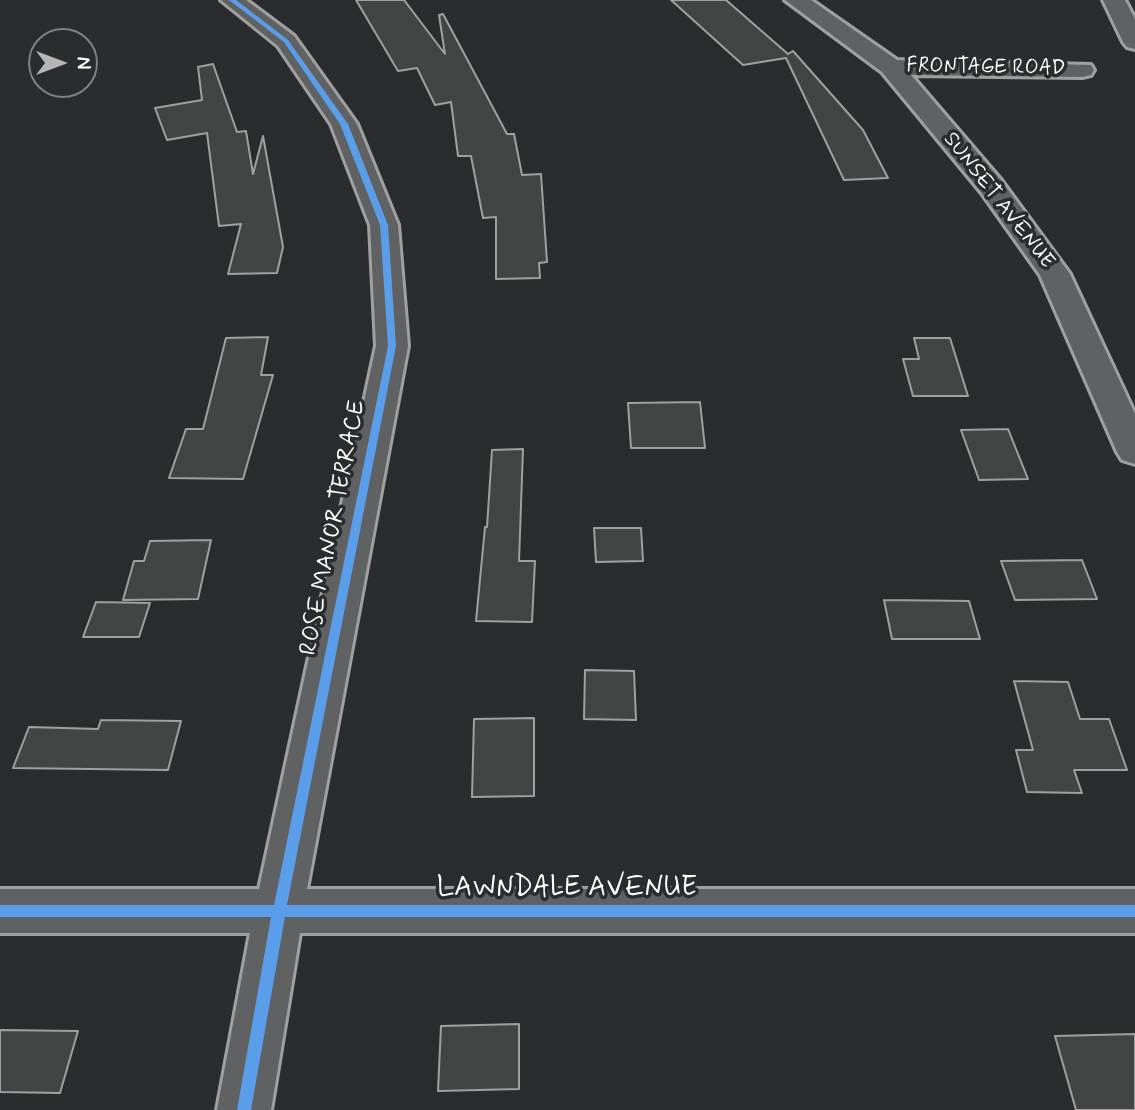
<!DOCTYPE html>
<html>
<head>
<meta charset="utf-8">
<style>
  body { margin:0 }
  #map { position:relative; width:1135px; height:1110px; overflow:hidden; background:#2b2c2d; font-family:Mynerve,sans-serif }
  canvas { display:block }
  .north { position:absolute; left:28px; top:28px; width:70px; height:70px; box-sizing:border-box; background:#2a2d2e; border:2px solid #7f8182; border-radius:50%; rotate:90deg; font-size:19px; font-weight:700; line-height:28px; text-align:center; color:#fff }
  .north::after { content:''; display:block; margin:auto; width:24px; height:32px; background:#b5b5b6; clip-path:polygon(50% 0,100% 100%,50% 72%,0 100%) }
</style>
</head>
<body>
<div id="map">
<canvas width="1135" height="1110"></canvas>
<div class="north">N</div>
</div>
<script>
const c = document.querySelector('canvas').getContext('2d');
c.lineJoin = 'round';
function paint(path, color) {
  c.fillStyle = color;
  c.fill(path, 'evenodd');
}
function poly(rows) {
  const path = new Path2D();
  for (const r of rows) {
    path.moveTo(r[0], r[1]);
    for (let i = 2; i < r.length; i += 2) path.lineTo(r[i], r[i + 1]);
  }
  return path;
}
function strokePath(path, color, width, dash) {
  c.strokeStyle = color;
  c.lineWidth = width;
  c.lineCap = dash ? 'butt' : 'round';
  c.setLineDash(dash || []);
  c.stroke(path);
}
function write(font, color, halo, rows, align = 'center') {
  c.font = font + ' Mynerve,sans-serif';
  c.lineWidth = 7;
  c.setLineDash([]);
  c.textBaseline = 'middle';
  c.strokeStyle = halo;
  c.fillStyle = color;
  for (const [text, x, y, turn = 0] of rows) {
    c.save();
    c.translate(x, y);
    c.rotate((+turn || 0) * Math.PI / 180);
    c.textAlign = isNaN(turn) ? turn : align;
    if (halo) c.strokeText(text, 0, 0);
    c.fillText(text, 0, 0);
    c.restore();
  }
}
const building = poly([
  [356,0,404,0,445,54,439,15,443,14,507,134,514,134,522,175,541,174,547,262,539,263,540,278,496,279,496,217,483,218,471,156,458,156,451,102,435,105,417,68,398,71,356,0],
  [671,0,726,0,788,54,793,51,863,130,888,178,844,180,786,58,743,65,671,0],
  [213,64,237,132,246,131,253,174,263,136,283,247,277,273,228,274,241,224,219,226,207,133,167,140,155,108,202,100,198,67,213,64],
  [268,337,261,375,273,375,243,479,169,478,186,429,203,429,226,338,268,337],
  [914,338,950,338,968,396,913,396,903,359,919,359,914,338],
  [700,402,705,448,631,448,628,403,700,402],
  [1008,429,1028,479,979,480,961,430,1008,429],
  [523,449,519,561,535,561,532,622,476,621,485,527,487,527,492,450,523,449],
  [594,528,641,528,643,561,596,562,594,528],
  [211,540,198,599,123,600,134,561,144,561,150,541,211,540],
  [1082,560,1097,599,1015,600,1001,561,1082,560],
  [884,600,969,601,980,639,892,639,884,600],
  [96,602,150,603,139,637,83,637,96,602],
  [585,670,634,671,636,720,584,719,585,670],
  [1014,681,1068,682,1080,719,1109,719,1127,770,1074,770,1082,793,1027,792,1016,750,1033,750,1014,681],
  [534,718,534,796,472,797,474,719,534,718],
  [101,720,181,721,168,770,13,768,29,727,98,729,101,720],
  [519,1024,519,1089,438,1091,441,1026,519,1024],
  [0,1030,78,1031,60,1093,0,1092,0,1030],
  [1135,1034,1135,1110,1076,1110,1055,1036,1135,1034]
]);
const minor = poly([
  [221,0,246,0,294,36,357,124,398,225,408,346,307,889,1135,889,1135,933,300,933,271,1110,217,1110,250,933,0,933,0,889,259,889,376,346,370,225,331,124,278,46,221,0],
  [785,0,811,0,897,60,1091,65,1094,70,1091,75,1082,77,911,75,1001,180,1070,274,1135,414,1135,464,1122,460,1117,452,1040,275,981,192,882,72,785,0]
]);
const highway = poly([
  [1103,0,1125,0,1135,19,1135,49,1127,47,1123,42,1103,0]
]);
const cycleway = poly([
  [229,0,236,0,288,40,348,124,388,225,396,346,287,905,1135,905,1135,917,285,917,251,1110,237,1110,271,917,0,917,0,905,274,905,388,346,380,225,340,124,284,42,229,0]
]);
const farStreetnames = [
  ["FRONTAGE ROAD",986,68,1],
  ["SUNSET AVENUE",998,201,52]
];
const streetNames = [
  ["ROSE MANOR TERRACE",334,528,-79]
];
const nearStreetnames = [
  ["LAWNDALE AVENUE",567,889]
];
paint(building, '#434444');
strokePath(building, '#a0a0a0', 2);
strokePath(minor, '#a0a0a0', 6);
strokePath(highway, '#a0a0a0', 6);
paint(minor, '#606162');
paint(highway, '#606162');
paint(cycleway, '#5a9eea');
write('21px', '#fff', '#2a2d2e', farStreetnames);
write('24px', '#fff', '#2a2d2e', streetNames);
write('28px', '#fff', '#2a2d2e', nearStreetnames);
</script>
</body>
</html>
